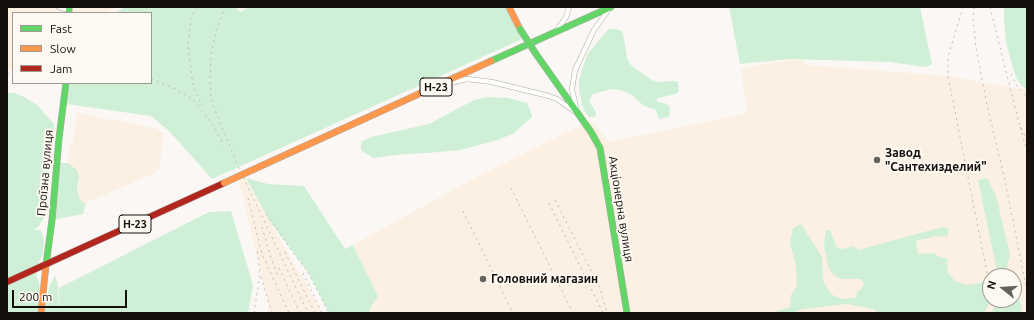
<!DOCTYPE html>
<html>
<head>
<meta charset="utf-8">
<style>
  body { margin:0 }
  #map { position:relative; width:1034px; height:320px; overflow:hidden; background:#faf7f4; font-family:Ubuntu,sans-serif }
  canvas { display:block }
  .frame { position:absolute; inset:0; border:8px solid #15100b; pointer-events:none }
  .legend { position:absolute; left:12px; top:12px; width:140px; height:72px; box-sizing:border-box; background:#fdf8f1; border:1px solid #a09b95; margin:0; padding:5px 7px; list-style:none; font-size:12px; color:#15100b }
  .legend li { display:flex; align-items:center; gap:8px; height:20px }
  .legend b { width:20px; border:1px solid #a09b95 }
  .north { position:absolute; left:982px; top:268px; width:40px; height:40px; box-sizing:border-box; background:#fdf8f1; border:1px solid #a09b95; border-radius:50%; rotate:287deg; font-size:11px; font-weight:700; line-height:16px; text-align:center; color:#15100b }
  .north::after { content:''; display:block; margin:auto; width:14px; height:18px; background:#65615d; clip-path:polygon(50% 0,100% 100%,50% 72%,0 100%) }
  .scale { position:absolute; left:12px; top:290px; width:115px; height:18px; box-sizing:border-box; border:2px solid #15100b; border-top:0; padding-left:5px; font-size:12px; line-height:14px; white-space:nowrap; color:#15100b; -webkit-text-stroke:3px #fdf8f1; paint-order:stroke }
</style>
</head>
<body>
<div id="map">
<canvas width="1034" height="320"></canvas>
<div class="frame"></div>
<ul class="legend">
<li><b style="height:5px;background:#63d668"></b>Fast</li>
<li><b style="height:5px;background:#ff974d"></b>Slow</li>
<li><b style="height:5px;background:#b3261e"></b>Jam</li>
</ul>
<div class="north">N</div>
<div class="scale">200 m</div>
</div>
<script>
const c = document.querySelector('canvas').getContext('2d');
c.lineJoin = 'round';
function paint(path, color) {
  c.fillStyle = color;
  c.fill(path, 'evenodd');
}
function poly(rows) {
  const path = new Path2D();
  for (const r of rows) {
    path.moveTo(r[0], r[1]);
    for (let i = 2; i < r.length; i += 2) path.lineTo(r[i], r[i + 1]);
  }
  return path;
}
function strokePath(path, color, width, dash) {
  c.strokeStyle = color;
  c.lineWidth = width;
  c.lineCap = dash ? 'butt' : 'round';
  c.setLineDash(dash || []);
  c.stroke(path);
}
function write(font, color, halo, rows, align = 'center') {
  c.font = font + ' Ubuntu,sans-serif';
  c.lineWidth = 4;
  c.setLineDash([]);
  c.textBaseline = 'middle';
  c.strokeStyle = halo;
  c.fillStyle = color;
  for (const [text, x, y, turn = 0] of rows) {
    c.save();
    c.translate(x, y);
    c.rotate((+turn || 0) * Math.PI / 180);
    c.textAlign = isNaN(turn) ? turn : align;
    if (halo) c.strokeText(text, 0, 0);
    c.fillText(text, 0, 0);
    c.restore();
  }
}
const built = poly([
  [7,7,115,7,105,13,13,13,13,70,7,70],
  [787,60,801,60,807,65,948,76,1027,90,1027,313,371,313,369,311,378,296,353,245,479,176,590,121,610,142,748,113,741,69],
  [990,276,1014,276,1014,300,990,300],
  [77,113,153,128,160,131,163,134,160,164,159,169,154,173,127,185,86,203,82,202,78,192,79,180,78,172,68,163,70,142,73,142],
  [246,178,253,192,322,313,267,313,269,306,239,181]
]);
const green = poly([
  [126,7,234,7,241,12,249,7,506,7,522,37,520,40,212,179,171,133,151,116,67,104,70,83,151,83,151,13,114,13],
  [729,7,920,7,932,64,926,67,890,62,790,59,740,64],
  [1004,7,1027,7,1027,90,1021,85,1017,79,1013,68,1006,42,1004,20],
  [611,29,616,29,622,31,624,38,627,59,630,64,637,70,652,80,658,82,673,81,678,82,679,91,676,94,658,98,656,101,666,104,670,107,670,109,669,117,659,119,656,110,644,106,632,95,624,91,612,89,593,94,589,101,596,112,595,117,589,117,585,112,582,105,579,90,579,80,581,73,587,55,602,36,608,30],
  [7,93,14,93,24,97,37,105,54,124,47,213,38,227,33,229,41,231,44,239,43,254,39,262,36,276,39,281,40,290,37,313,7,313],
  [488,97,508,98,527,103,530,109,532,117,514,133,498,140,460,150,428,153,405,154,373,158,361,150,361,142,371,137,429,124,474,100],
  [57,163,68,163,77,170,79,176,77,187,78,194,82,202,86,203,83,214,52,220],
  [246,178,268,184,304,186,345,249,353,245,378,296,369,310,371,313,329,313,308,272,269,220],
  [987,178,996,196,1010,254,1005,276,998,276,978,180],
  [231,211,253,285,248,313,44,313,49,287,55,275,58,286,58,311,59,288,209,212],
  [801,224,822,257,823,281,831,294,841,299,856,298,857,292,861,289,864,283,861,279,840,279,833,275,828,266,824,246,826,230,829,230,831,232,836,247,842,249,854,246,858,250,942,227,949,228,947,237,936,236,916,241,918,254,933,253,942,258,947,258,948,273,955,281,966,285,990,282,990,300,991,300,984,313,878,313,873,309,847,304,803,309,791,313,771,313,790,307,791,295,797,286,796,266,790,243,793,228],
  [1015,272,1022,313,991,313,999,300,1014,300,1014,276,1013,276]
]);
const street = poly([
  [59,7,69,10],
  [557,30,566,17,569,7],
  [450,83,467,79,492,82,549,96,557,99,574,111],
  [577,112,572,89,575,70,594,30,609,9]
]);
const fast = poly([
  [69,7,69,13],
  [536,54,591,132,600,148,627,313],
  [491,61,611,7],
  [46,265,52,220,59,138,66,83]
]);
const slow = poly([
  [509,7,520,29],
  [261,166,491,61],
  [41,313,46,265]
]);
const jam = poly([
  [7,282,224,183]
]);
const rail = poly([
  [197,7,191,18,188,46,193,85,202,106],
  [227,7,222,15,217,28,211,54,210,81,211,96,215,110,238,166,308,313],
  [963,7,948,57,948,76,988,278],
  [974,7,973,17,976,48,987,105,1004,176,1027,291],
  [990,7,1019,123],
  [7,74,13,73],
  [1011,74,1017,86,1027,97],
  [151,79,176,89,193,100,211,122,224,145],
  [1027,141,1019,123,1027,151],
  [511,188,573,313],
  [248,198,262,254,289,313],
  [555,200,600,288,607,313],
  [549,203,603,313],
  [463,211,513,313],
  [266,214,292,251,308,272,329,313],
  [262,227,271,258,278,276],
  [285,252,315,313],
  [279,268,300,313],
  [303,273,322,313],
  [261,277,272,313],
  [254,313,260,274,257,249]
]);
const fastBridge = poly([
  [520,29,536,54]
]);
const slowBridge = poly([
  [224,183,261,166]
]);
const markers = [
  [877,160,4,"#65615d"],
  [483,279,4,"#65615d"]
];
const shields = [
  [436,87,32],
  [135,224,32]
];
const shieldNames = [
  ["Н-23",436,87],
  ["Н-23",135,224]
];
const poiNames = [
  ["Завод",885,153],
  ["\"Сантехизделий\"",885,167],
  ["Головний магазин",491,279]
];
const streetNames = [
  ["Проїзна вулиця",45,173,-85],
  ["Акціонерна вулиця",621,209,81]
];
paint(built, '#fcf0e2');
paint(green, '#cff0d7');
strokePath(street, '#aea9a5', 5.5);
strokePath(fast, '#aea9a5', 7);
strokePath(slow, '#aea9a5', 7);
strokePath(jam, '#aea9a5', 7);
strokePath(street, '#fefefd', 4.5);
strokePath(fast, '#63d668', 6);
strokePath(slow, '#ff974d', 6);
strokePath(jam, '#b3261e', 6);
strokePath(rail, '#bcbbb9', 1, [2, 4]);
strokePath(fastBridge, '#aea9a5', 7, []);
strokePath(slowBridge, '#aea9a5', 7, []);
strokePath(fastBridge, '#63d668', 6);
strokePath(slowBridge, '#ff974d', 6);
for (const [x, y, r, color] of markers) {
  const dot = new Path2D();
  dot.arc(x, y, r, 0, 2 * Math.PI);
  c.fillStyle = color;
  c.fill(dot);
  strokePath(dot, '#fdf8f1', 1.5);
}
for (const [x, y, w] of shields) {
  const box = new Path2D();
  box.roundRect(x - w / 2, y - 9, w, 18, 3);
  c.fillStyle = '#fdf8f1';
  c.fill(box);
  strokePath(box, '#15100b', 1);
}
write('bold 11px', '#15100b', null, shieldNames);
write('bold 12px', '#15100b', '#fdf8f1', poiNames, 'left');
write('12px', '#15100b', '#fdf8f1', streetNames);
</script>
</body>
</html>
